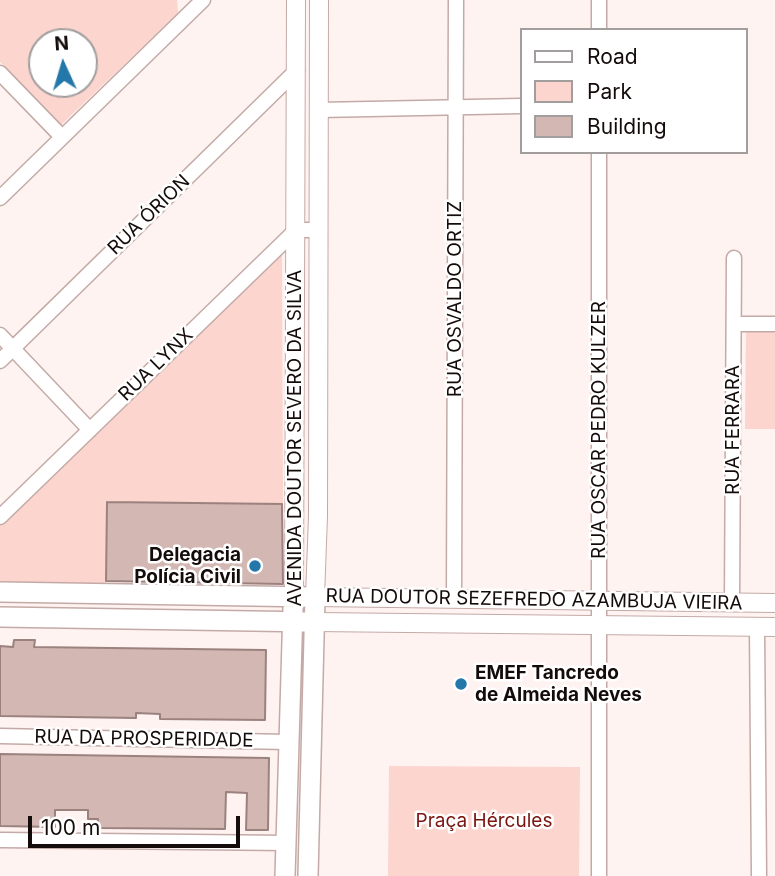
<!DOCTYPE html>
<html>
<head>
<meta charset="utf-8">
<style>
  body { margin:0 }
  #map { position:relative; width:775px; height:876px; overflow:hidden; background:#fef3f1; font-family:Inter,sans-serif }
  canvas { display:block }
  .legend { position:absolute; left:520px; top:28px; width:228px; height:126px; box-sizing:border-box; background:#fff; border:2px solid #a19e9d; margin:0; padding:9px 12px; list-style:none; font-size:21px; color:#140c0a }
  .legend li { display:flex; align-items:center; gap:14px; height:35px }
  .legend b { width:35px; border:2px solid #a19e9d }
  .north { position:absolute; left:28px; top:28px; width:70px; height:70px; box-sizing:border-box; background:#fff; border:2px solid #a19e9d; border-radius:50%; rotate:356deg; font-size:19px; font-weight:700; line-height:28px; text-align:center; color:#140c0a }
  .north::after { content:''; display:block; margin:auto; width:24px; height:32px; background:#2478a9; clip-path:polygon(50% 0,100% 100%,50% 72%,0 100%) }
  .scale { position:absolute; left:28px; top:816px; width:212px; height:32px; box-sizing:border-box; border:4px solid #140c0a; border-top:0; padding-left:9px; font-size:21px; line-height:24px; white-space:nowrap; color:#140c0a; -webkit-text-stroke:5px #fff; paint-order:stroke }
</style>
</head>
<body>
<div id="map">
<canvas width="775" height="876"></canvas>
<ul class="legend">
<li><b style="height:9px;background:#fff"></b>Road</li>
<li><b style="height:19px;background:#fbd5ce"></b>Park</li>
<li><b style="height:19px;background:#d2b7b3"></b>Building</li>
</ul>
<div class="north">N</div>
<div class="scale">100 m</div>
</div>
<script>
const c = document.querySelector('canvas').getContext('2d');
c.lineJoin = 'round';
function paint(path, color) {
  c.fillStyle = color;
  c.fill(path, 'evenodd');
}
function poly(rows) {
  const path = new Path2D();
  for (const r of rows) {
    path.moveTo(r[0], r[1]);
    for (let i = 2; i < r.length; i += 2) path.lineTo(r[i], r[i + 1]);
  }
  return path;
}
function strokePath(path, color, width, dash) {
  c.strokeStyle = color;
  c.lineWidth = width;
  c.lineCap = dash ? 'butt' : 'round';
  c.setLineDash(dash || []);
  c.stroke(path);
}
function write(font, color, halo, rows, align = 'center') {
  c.font = font + ' Inter,sans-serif';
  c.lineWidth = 5;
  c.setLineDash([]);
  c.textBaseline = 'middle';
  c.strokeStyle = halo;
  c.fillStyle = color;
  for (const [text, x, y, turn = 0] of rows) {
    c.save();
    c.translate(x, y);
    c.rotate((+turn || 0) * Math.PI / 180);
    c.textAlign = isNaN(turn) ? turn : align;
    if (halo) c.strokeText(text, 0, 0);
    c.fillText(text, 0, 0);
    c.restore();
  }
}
const green = poly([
  [0,0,177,0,178,13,61,125,0,62],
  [84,42,84,84,42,84,42,42],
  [282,250,283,504,107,502,106,585,0,585,0,525],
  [746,330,775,330,775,429,745,429],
  [389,766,580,767,579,876,388,876]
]);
const building = poly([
  [107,502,282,504,283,584,106,581,107,502],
  [14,640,35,640,34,647,266,650,265,720,160,719,160,714,136,713,136,718,0,716,0,646,13,647,14,640],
  [0,754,269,758,268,830,246,830,247,793,226,792,225,829,97,828,98,819,88,819,88,810,55,810,55,827,0,826,0,754]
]);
const minor = poly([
  [599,30,599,0],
  [0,73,62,137],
  [319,110,521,106],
  [0,198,203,0],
  [734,324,775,324],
  [0,335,90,430],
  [0,361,297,70],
  [0,517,296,230,319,230],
  [454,599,456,0],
  [732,602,734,258],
  [757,627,759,876],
  [0,736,287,742],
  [0,840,287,843],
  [599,876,599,152]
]);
const tertiary = poly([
  [319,0,318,516,315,597,775,603],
  [294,596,296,0],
  [315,622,775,627]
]);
const secondary = poly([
  [0,592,315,597,308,876],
  [0,617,315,622],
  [285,876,293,608]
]);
const markers = [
  [255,566,7,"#2478a9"],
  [461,684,7,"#2478a9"]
];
const streetNames = [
  ["RUA ÓRION",149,215,-44],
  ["RUA OSVALDO ORTIZ",455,299,-90],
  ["RUA LYNX",156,365,-44],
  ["RUA OSCAR PEDRO KULZER",599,430,-90],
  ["RUA FERRARA",733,430,-90],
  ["AVENIDA DOUTOR SEVERO DA SILVA",295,438,-90],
  ["RUA DOUTOR SEZEFREDO AZAMBUJA VIEIRA",534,600,1],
  ["RUA DA PROSPERIDADE",144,739,1]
];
const poiNames = [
  ["Delegacia",241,555],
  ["Polícia Civil",241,577],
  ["EMEF Tancredo",475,673,"left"],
  ["de Almeida Neves",475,695,"left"]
];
const parkNames = [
  ["Praça Hércules",484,821]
];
paint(green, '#fbd5ce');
paint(building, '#d2b7b3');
strokePath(building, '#9b827e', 2);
strokePath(minor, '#c4aaa6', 17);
strokePath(tertiary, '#c4aaa6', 20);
strokePath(secondary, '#c4aaa6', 22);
strokePath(minor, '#fff', 14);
strokePath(tertiary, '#fff', 18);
strokePath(secondary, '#fff', 19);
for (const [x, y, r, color] of markers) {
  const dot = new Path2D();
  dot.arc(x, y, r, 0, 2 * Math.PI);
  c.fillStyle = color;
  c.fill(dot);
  strokePath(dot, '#fff', 2.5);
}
write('19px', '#140c0a', '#fff', streetNames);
write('bold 19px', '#140c0a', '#fff', poiNames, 'right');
write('19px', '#79140e', '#fff', parkNames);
</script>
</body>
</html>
